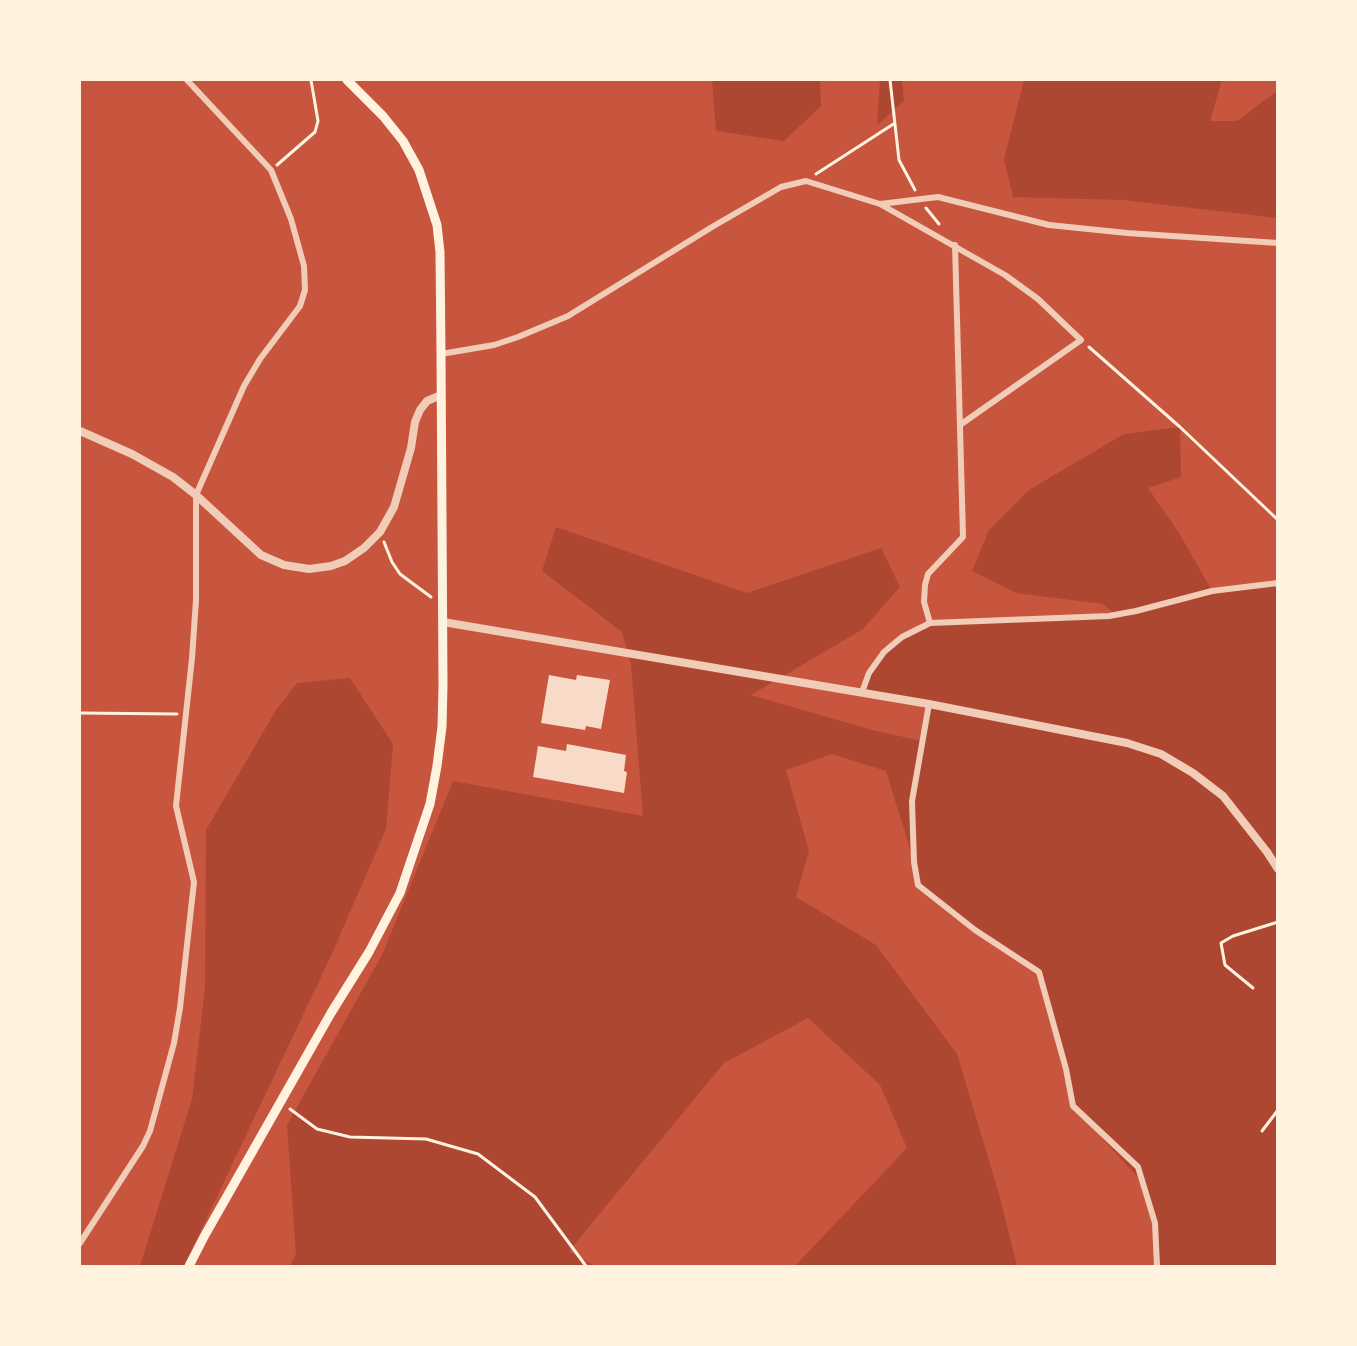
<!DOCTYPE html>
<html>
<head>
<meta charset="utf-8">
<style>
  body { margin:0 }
  #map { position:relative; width:1357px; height:1346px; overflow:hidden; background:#c8553d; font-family:Lato,sans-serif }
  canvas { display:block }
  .frame { position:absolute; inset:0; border:81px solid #fff3e0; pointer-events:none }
</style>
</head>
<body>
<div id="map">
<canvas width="1357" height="1346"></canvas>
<div class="frame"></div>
</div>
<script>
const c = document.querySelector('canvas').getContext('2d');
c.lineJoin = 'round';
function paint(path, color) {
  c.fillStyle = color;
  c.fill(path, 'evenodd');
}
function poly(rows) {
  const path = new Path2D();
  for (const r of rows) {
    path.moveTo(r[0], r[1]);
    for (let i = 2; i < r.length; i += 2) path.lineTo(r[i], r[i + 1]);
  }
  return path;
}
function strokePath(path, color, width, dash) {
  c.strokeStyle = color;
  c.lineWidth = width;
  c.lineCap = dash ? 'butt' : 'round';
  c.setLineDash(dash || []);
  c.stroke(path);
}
const green = poly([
  [712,80,820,80,821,106,784,141,716,131],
  [880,80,902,80,904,101,877,125],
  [1024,80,1222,80,1210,121,1237,121,1277,91,1277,218,1124,200,1013,197,1004,159],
  [1180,427,1181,477,1148,488,1179,533,1212,591,1277,584,1277,1266,1157,1266,1155,1223,1143,1183,1073,1106,1039,972,975,930,918,885,914,862,886,771,832,754,786,770,809,851,796,897,876,945,957,1054,999,1194,1017,1266,795,1266,907,1148,880,1085,808,1018,724,1063,569,1251,595,1266,290,1266,296,1254,287,1125,382,955,453,781,643,816,631,665,622,632,542,571,556,527,747,593,881,548,900,587,863,629,751,695,872,730,922,741,929,704,862,692,869,673,884,652,902,637,930,624,1115,614,1103,604,1016,593,972,571,989,530,1029,490,1124,434],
  [350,678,393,744,386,829,330,958,184,1266,140,1266,192,1099,205,988,206,830,276,710,297,683]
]);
const building = poly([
  [549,675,576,680,577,675,610,680,601,729,586,726,585,730,541,723],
  [567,744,626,755,624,771,627,772,624,793,533,777,538,746,566,751]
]);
const path = poly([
  [890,80,899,160,915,190],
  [277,165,315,132,318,121,311,80],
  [816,174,895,123],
  [926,208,939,224],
  [1089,347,1180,427,1278,520],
  [384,542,392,562,400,574,431,597],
  [80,713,177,714],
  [1253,988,1225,965,1221,943,1233,936,1278,922],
  [290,1109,317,1129,350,1137,426,1139,478,1154,535,1197,586,1266],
  [1262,1131,1278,1110]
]);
const minor = poly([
  [880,204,1005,275,1038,299,1081,340,960,425],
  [441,354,494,345,518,337,568,316,712,227,781,187,806,181,880,204,938,197,1049,225,1127,233,1278,243],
  [930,623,924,602,925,585,928,574,963,537,955,245],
  [862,692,869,673,884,652,902,637,930,623,1109,616,1136,611,1212,591,1278,583],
  [929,704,912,801,914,862,918,885,975,930,1039,972,1066,1069,1073,1106,1138,1167,1155,1223,1157,1266],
  [80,1243,143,1146,150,1131,174,1043,180,1008,194,882,176,806,192,658,196,600,196,495,244,386,260,359,300,306,305,290,304,266,291,219,271,170,187,80]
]);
const tertiary = poly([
  [80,431,132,454,173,477,196,495,261,555,284,565,309,569,331,566,345,561,364,548,380,532,394,507,411,448,415,422,420,410,427,401,441,395],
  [443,622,929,704,1127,743,1161,754,1193,773,1223,796,1267,852,1278,869]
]);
const secondary = poly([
  [189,1266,205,1235,331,1013,369,952,400,893,430,804,437,766,442,727,443,685,441,354,440,252,437,225,419,170,403,141,383,116,347,80]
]);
paint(green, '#ae4732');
paint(building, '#f7dbc8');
strokePath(path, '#fff3e0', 3);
strokePath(minor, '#f1ccb7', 6);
strokePath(tertiary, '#f1ccb7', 8);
strokePath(secondary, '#fff3e0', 9);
</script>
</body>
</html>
